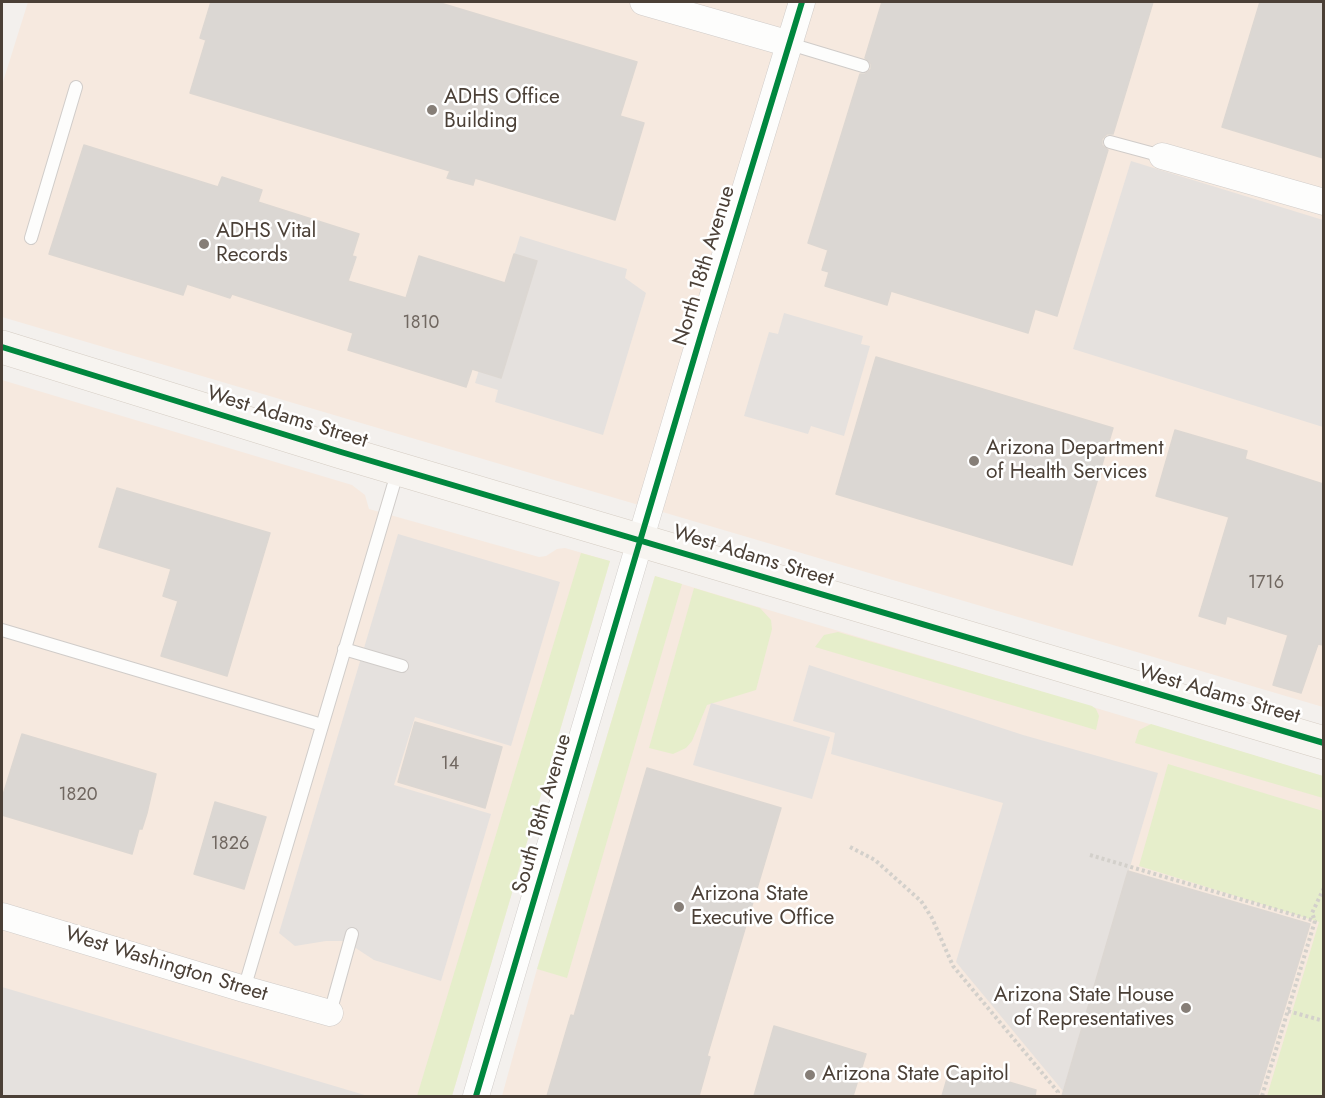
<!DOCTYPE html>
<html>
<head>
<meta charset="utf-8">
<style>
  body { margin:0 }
  #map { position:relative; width:1325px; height:1098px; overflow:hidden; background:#f3f0ed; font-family:Jost,sans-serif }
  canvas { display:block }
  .frame { position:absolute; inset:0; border:3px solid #4b4037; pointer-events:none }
</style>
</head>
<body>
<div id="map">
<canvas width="1325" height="1098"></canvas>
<div class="frame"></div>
</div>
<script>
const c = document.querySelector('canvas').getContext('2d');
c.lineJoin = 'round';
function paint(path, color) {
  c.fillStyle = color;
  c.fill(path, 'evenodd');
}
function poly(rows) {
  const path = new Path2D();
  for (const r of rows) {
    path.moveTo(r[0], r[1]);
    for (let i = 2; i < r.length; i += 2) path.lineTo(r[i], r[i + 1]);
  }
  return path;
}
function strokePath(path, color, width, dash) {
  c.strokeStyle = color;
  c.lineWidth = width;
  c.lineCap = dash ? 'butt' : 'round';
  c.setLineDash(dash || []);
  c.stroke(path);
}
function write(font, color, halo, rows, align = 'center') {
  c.font = font + ' Jost,sans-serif';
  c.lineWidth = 5;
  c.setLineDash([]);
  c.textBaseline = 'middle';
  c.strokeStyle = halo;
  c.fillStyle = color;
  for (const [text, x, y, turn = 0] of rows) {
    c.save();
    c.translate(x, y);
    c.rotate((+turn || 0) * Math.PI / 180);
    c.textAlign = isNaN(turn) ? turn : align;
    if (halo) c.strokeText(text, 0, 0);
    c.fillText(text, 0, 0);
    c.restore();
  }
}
const commercial = poly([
  [28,2,1323,2,1323,707,2,317,2,85],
  [2,380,352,485,365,495,369,509,539,557,546,556,557,549,565,548,610,561,452,1096,2,1096],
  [655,576,1323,776,1323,1096,502,1096,537,969]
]);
const green = poly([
  [581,553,610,561,452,1096,417,1096],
  [655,576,682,584,567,978,537,969],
  [694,588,760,608,771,620,772,629,756,690,707,705,692,741,686,748,673,754,649,748],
  [838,632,1092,706,1096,709,1099,716,1096,730,815,647,824,635],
  [1151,724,1323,776,1323,798,1135,743,1139,730],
  [1168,764,1323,811,1323,1096,1267,1096,1319,922,1139,866]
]);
const parking = poly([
  [1131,161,1323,220,1323,427,1073,349],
  [520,236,627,269,625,278,646,293,603,435,495,402,498,390,475,383],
  [784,313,863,336,861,344,870,346,844,436,811,426,808,434,744,416,769,332,778,334],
  [398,534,560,582,511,746,415,717,394,785,491,814,441,981,374,960,345,941,326,941,295,946,279,933],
  [809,665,1023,735,1158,773,1063,1091,956,962,1003,803,831,754,835,733,793,721],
  [711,703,830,737,812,799,693,765],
  [2,987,368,1096,369,1096,2,1096]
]);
const building = poly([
  [211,2,437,2,637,62,620,116,644,123,615,220,475,178,473,185,447,178,450,171,190,93,206,40,200,38,211,2],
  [882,2,1153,2,1113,134,1107,134,1102,139,1102,145,1108,150,1057,316,1035,309,1028,333,891,291,887,305,825,286,829,272,822,270,828,250,808,243,860,74,865,74,871,69,871,64,865,58,882,2],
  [1260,2,1323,2,1323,158,1222,127,1260,2],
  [84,145,218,187,222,177,262,190,258,202,359,234,352,256,356,257,348,281,406,298,419,256,505,283,514,254,537,261,501,378,472,369,466,387,348,350,353,333,232,294,230,298,187,284,183,295,49,254,84,145],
  [876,357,1113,428,1072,565,836,494,876,357],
  [1175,430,1247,451,1245,459,1323,484,1323,645,1318,644,1301,693,1273,685,1288,635,1227,616,1225,624,1199,616,1229,517,1156,496,1175,430],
  [117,488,270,533,227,676,161,656,178,601,163,596,171,569,99,547,117,488],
  [415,722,502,747,485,808,398,782,415,722],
  [22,734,156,774,147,813,142,829,139,829,132,854,2,815,2,798,22,734],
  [647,768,781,808,707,1056,710,1057,699,1096,547,1096,571,1015,574,1016,647,768],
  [215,802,266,817,244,889,194,874,215,802],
  [1128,871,1310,924,1258,1096,1062,1096,1128,871],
  [774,1026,866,1054,853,1096,754,1096,774,1026],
  [951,1065,1036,1090,1035,1096,942,1096,951,1065]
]);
const path = poly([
  [850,847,875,860,921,901,932,918,953,966,1058,1092,1057,1096],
  [1090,855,1315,921],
  [1288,1011,1324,1021],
  [1262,1096,1315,921,1312,913,1324,888]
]);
const service = poly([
  [790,44,863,66],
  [1110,142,1162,156],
  [31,238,76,87],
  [2,630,322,725],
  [344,649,402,666],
  [244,989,398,470],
  [330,1013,352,934]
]);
const minor = poly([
  [643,2,790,44],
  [1162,156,1324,202],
  [2,916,244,989,330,1013],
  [476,1096,703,328,802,2]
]);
const secondary = poly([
  [2,347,341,452,1324,743]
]);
const cycleway = poly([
  [2,347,341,452,1324,743],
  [476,1096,703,328,802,2]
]);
const markers = [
  [432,110,6,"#867e77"],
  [204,244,6,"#867e77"],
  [974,461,6,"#867e77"],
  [679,907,6,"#867e77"],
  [1186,1008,6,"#867e77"],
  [810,1075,6,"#867e77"]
];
const numberNames = [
  ["1810",421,324],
  ["1716",1266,584],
  ["14",450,765],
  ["1820",78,796],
  ["1826",230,845]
];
const poiNames = [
  ["ADHS Office",444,98],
  ["Building",444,122],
  ["ADHS Vital",216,232],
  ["Records",216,256],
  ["Arizona Department",986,449],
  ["of Health Services",986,473],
  ["Arizona State",691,895],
  ["Executive Office",691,919],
  ["Arizona State House",1174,996,"right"],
  ["of Representatives",1174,1020,"right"],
  ["Arizona State Capitol",822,1075]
];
const streetNames = [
  ["North 18th Avenue",705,266,-73],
  ["West Adams Street",287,418,17],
  ["West Adams Street",753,557,17],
  ["West Adams Street",1219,695,16],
  ["South 18th Avenue",543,814,-74],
  ["West Washington Street",166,965,17]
];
paint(commercial, '#f6e9df');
paint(green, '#e6eecb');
paint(parking, '#e5e1de');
paint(building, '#dbd7d3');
strokePath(building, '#dcd7d2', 1.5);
strokePath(service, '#d0ccc9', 14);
strokePath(minor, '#d0ccc9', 27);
strokePath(secondary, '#d5cdc4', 34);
strokePath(path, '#d3d0cb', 4, [3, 3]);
strokePath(service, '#fdfdfc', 12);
strokePath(minor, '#fdfdfc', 26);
strokePath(secondary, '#f7f4f0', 33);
strokePath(cycleway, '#00873e', 6);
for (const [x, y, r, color] of markers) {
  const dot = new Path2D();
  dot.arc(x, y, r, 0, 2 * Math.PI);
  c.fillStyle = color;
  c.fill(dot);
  strokePath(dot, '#fff', 2);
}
write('18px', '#706760', null, numberNames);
write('21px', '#4b4037', '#fff', poiNames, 'left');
write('21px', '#4b4037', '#fff', streetNames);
</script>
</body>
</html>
